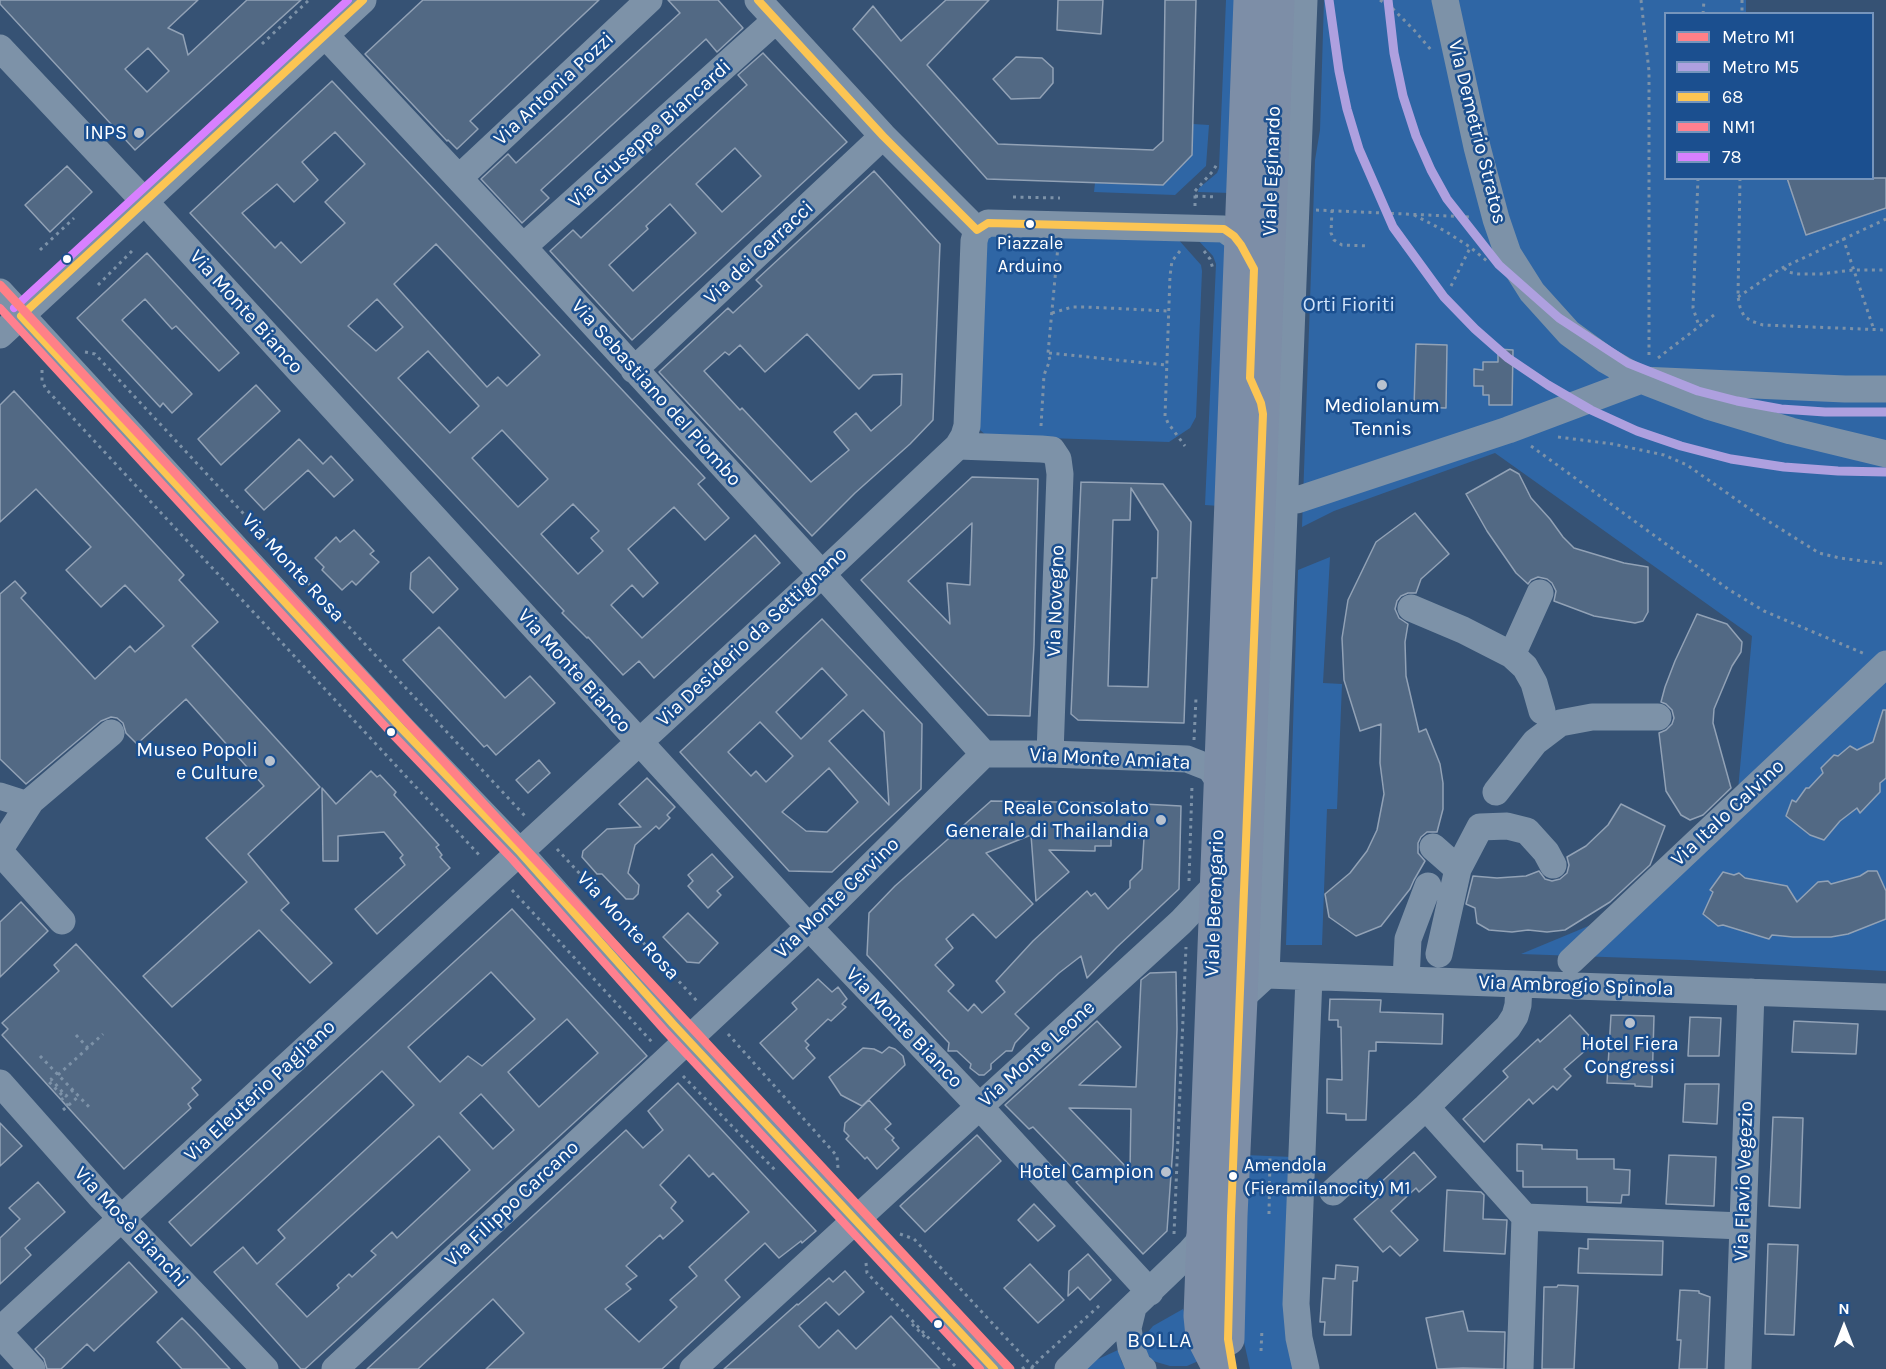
<!DOCTYPE html>
<html>
<head>
<meta charset="utf-8">
<style>
  body { margin:0 }
  #map { position:relative; width:1886px; height:1369px; overflow:hidden; background:#365274; font-family:Karla,sans-serif }
  canvas { display:block }
  .legend { position:absolute; left:1664px; top:12px; width:210px; height:168px; box-sizing:border-box; background:#1b4f8f; border:2px solid #7695bc; margin:0; padding:8px 10px; list-style:none; font-size:18px; color:#fff }
  .legend li { display:flex; align-items:center; gap:12px; height:30px }
  .legend b { width:30px; border:2px solid #7695bc }
  .north { position:absolute; left:1814px; top:1297px; width:60px; height:60px; -webkit-text-stroke:4px #1b4f8f; paint-order:stroke; rotate:0deg; font-size:16px; font-weight:700; line-height:24px; text-align:center; color:#fff }
  .north::after { content:''; display:block; margin:auto; width:21px; height:27px; background:#fff; clip-path:polygon(50% 0,100% 100%,50% 72%,0 100%) }
</style>
</head>
<body>
<div id="map">
<canvas width="1886" height="1369"></canvas>
<ul class="legend">
<li><b style="height:8px;background:#ff8087"></b>Metro M1</li>
<li><b style="height:8px;background:#aea0df"></b>Metro M5</li>
<li><b style="height:8px;background:#fcc553"></b>68</li>
<li><b style="height:8px;background:#ff808f"></b>NM1</li>
<li><b style="height:8px;background:#d880ff"></b>78</li>
</ul>
<div class="north">N</div>
</div>
<script>
const c = document.querySelector('canvas').getContext('2d');
c.lineJoin = 'round';
function paint(path, color) {
  c.fillStyle = color;
  c.fill(path, 'evenodd');
}
function poly(rows) {
  const path = new Path2D();
  for (const r of rows) {
    path.moveTo(r[0], r[1]);
    for (let i = 2; i < r.length; i += 2) path.lineTo(r[i], r[i + 1]);
  }
  return path;
}
function strokePath(path, color, width, dash) {
  c.strokeStyle = color;
  c.lineWidth = width;
  c.lineCap = dash ? 'butt' : 'round';
  c.setLineDash(dash || []);
  c.stroke(path);
}
function write(font, color, halo, rows, align = 'center') {
  c.font = font + ' Karla,sans-serif';
  c.lineWidth = 5;
  c.setLineDash([]);
  c.textBaseline = 'middle';
  c.strokeStyle = halo;
  c.fillStyle = color;
  for (const [text, x, y, turn = 0] of rows) {
    c.save();
    c.translate(x, y);
    c.rotate((+turn || 0) * Math.PI / 180);
    c.textAlign = isNaN(turn) ? turn : align;
    if (halo) c.strokeText(text, 0, 0);
    c.fillText(text, 0, 0);
    c.restore();
  }
}
const green = poly([
  [1226,0,1238,0,1231,193,1198,192,1199,188,1217,173,1219,168],
  [1324,0,1746,0,1746,13,1666,14,1666,178,1787,179,1806,235,1886,208,1886,971,1689,960,1521,954,1603,920,1737,801,1752,636,1495,453,1334,511,1302,527,1315,160,1320,130],
  [1193,124,1209,125,1206,166,1175,195,1094,192,1095,183,1163,185,1192,155],
  [986,235,1177,238,1201,265,1202,271,1196,417,1190,428,1169,442,987,436,980,430,975,423],
  [1196,238,1226,238,1219,506,1205,505,1216,264,1213,256],
  [1330,557,1323,683,1342,684,1337,809,1327,809,1322,945,1286,945,1298,570],
  [1245,1155,1292,1157,1297,1369,1250,1369,1244,1342],
  [1183,1309,1203,1359,1187,1366,1170,1366,1153,1361,1143,1349,1143,1338,1153,1326],
  [1118,1350,1122,1363,1128,1369,1085,1369,1094,1361]
]);
const building = poly([
  [0,0,198,0,168,28,183,35,188,55,247,0,301,0,135,150,0,4,0,0],
  [148,48,169,71,147,92,125,69,148,48],
  [423,0,599,0,470,121,478,129,457,149,448,140,447,141,365,54,423,0],
  [668,0,718,0,743,28,717,52,706,39,541,190,549,198,522,223,481,179,508,154,516,163,680,13,668,0],
  [946,0,989,0,927,65,998,144,1153,150,1163,141,1165,0,1196,0,1192,155,1163,185,987,179,853,29,873,6,901,41,946,0],
  [1058,0,1103,0,1101,34,1057,30,1058,0],
  [763,53,847,142,632,340,550,251,573,230,581,238,747,85,738,75,763,53],
  [735,148,761,176,722,212,696,184,735,148],
  [670,204,696,233,633,291,609,265,648,229,646,226,670,204],
  [1016,57,1042,58,1053,68,1053,83,1040,98,1011,99,993,79,1016,57],
  [332,81,705,478,698,484,729,518,705,540,674,507,628,549,658,583,643,597,632,585,611,605,642,638,755,535,780,563,654,678,639,661,623,675,588,637,587,638,562,613,564,611,190,213,332,81],
  [335,132,365,164,325,202,345,223,301,263,281,242,275,248,242,213,277,184,294,202,318,180,302,162,335,132],
  [436,244,540,355,507,386,498,377,487,387,394,284,436,244],
  [377,299,403,327,376,351,348,326,377,299],
  [428,351,479,406,450,433,398,378,428,351],
  [502,430,548,479,518,507,472,458,502,430],
  [573,504,599,531,591,538,603,551,578,574,541,534,573,504],
  [67,166,92,192,50,232,25,205,67,166],
  [874,171,940,244,933,420,910,444,855,493,812,536,659,372,728,308,733,313,762,286,756,280,874,171],
  [807,334,859,389,873,375,902,374,901,405,871,431,856,413,834,432,849,450,811,482,742,408,740,410,704,371,725,352,729,355,740,345,765,372,807,334],
  [1787,178,1886,178,1886,208,1806,235,1787,178],
  [147,253,239,353,219,371,176,326,172,329,145,299,122,320,192,394,172,413,163,403,160,407,77,318,147,253],
  [1416,344,1447,345,1446,408,1414,407,1416,344],
  [1498,349,1513,350,1512,405,1489,405,1489,395,1483,395,1483,386,1474,386,1474,369,1483,370,1483,362,1498,362,1498,349],
  [256,385,280,411,221,465,198,439,256,385],
  [14,391,184,575,179,580,218,622,192,646,320,787,248,854,289,903,281,910,332,963,310,983,259,930,172,1007,143,976,247,882,206,838,264,786,186,699,137,744,126,733,123,723,117,718,111,717,101,721,26,784,0,759,0,594,15,581,26,593,21,598,95,679,130,646,135,652,164,626,125,585,101,607,66,570,91,547,36,489,0,522,0,405,14,391],
  [299,439,323,464,331,456,353,480,334,497,308,470,264,510,245,490,299,439],
  [1510,469,1519,474,1531,498,1550,519,1563,537,1574,548,1624,563,1648,567,1648,612,1643,621,1635,623,1594,616,1554,601,1556,591,1552,583,1547,579,1538,577,1531,580,1528,584,1516,573,1487,531,1466,494,1510,469],
  [972,477,1038,479,1034,645,1030,716,988,715,861,580,972,477],
  [972,523,970,585,947,583,950,624,908,581,972,523],
  [1081,482,1163,484,1191,522,1184,723,1078,720,1071,714,1081,482],
  [1131,488,1158,531,1157,578,1152,578,1148,687,1108,686,1113,520,1130,520,1131,488],
  [1415,513,1449,554,1421,579,1416,593,1408,593,1401,596,1397,601,1395,609,1399,618,1408,624,1405,642,1406,676,1419,732,1426,729,1440,764,1443,783,1443,809,1437,832,1427,832,1421,837,1418,843,1418,853,1425,861,1414,880,1410,889,1381,926,1356,936,1329,917,1325,894,1350,873,1367,851,1377,830,1384,794,1380,763,1381,724,1360,731,1344,680,1342,638,1348,600,1376,542,1415,513],
  [354,530,374,551,370,554,379,562,356,585,352,581,342,590,322,570,324,567,315,558,336,537,340,542,354,530],
  [429,557,458,589,433,613,410,589,411,573,429,557],
  [1697,614,1727,624,1742,642,1741,652,1732,666,1714,709,1713,723,1731,788,1703,815,1690,820,1681,815,1666,791,1659,733,1666,730,1672,724,1674,718,1672,710,1666,704,1661,702,1665,687,1675,661,1697,614],
  [822,619,922,724,921,789,832,872,789,871,680,752,822,619],
  [822,668,847,695,801,739,776,712,822,668],
  [863,710,884,732,889,805,829,741,863,710],
  [760,722,793,756,766,782,756,771,751,776,728,752,760,722],
  [829,768,858,802,827,832,806,831,782,812,829,768],
  [439,627,505,698,530,676,555,703,496,755,487,745,484,747,403,660,439,627],
  [1883,710,1886,710,1886,778,1880,783,1880,792,1860,813,1857,808,1840,821,1824,840,1810,835,1786,816,1792,800,1796,802,1806,788,1809,788,1823,773,1821,768,1834,755,1838,756,1850,746,1857,750,1873,742,1883,710],
  [539,760,550,773,528,793,516,780,539,760],
  [371,771,377,777,380,775,396,792,394,795,439,845,436,847,442,855,440,857,450,868,377,934,355,909,405,865,400,858,403,855,384,832,338,836,338,861,323,861,322,788,336,804,371,771],
  [647,778,675,807,667,815,670,818,659,829,656,826,635,845,628,873,639,885,638,894,633,899,626,899,602,874,597,874,582,857,583,851,607,829,641,827,619,804,647,778],
  [991,801,1124,803,1181,806,1179,889,1117,947,1087,978,1081,956,1059,973,1015,1014,1029,1028,1015,1043,1012,1051,1006,1051,991,1064,991,1069,984,1075,979,1075,970,1068,971,1064,957,1051,948,1051,949,1043,867,955,869,913,895,886,991,801],
  [1031,835,1036,901,1069,872,1049,850,1095,851,1095,846,1111,846,1111,837,1144,838,1142,869,1130,881,1130,888,1108,909,1095,893,1091,896,1087,891,1033,941,996,981,1005,992,982,1013,974,1004,968,1011,948,991,954,985,935,965,953,948,946,939,973,914,996,938,1033,904,986,853,1031,835],
  [1621,804,1665,826,1650,865,1610,902,1565,930,1547,932,1528,930,1512,932,1489,930,1477,923,1475,908,1466,904,1473,876,1497,878,1526,876,1539,871,1545,879,1552,881,1560,879,1567,873,1569,865,1567,857,1586,846,1608,825,1621,804],
  [712,854,733,877,717,891,721,895,708,908,688,886,693,881,688,875,712,854],
  [1868,871,1877,871,1886,891,1886,919,1848,934,1831,937,1793,937,1772,935,1769,939,1723,925,1718,926,1703,914,1713,892,1710,890,1723,872,1734,875,1739,873,1745,878,1787,886,1797,902,1818,882,1828,881,1831,884,1860,876,1868,871],
  [21,902,48,931,0,977,0,922,21,902],
  [512,909,647,1056,305,1369,301,1369,214,1272,243,1247,257,1264,285,1238,278,1230,414,1105,382,1071,191,1246,169,1222,512,909],
  [491,972,535,1019,482,1066,468,1056,440,1082,408,1047,491,972],
  [567,1019,598,1053,539,1107,508,1072,567,1019],
  [481,1094,514,1130,493,1149,460,1113,481,1094],
  [439,1136,470,1170,397,1238,392,1232,371,1251,376,1255,352,1277,349,1274,337,1285,339,1288,307,1317,276,1284,439,1136],
  [688,913,718,943,699,963,687,962,663,937,688,913],
  [76,944,201,1080,192,1088,198,1095,188,1104,191,1108,124,1169,2,1035,8,1029,2,1023,59,971,54,965,76,944],
  [1176,972,1177,1029,1173,1146,1167,1231,1143,1254,1076,1182,1082,1178,1033,1127,1029,1129,1005,1105,1097,1021,1121,1047,1079,1085,1136,1087,1141,980,1150,973,1176,972],
  [1069,1108,1131,1109,1130,1171,1069,1108],
  [818,979,832,992,838,987,847,999,842,1004,846,1007,831,1021,828,1019,805,1041,809,1045,806,1048,815,1058,793,1079,760,1043,797,1009,792,1003,818,979],
  [1330,999,1381,1000,1380,1012,1443,1014,1442,1044,1376,1042,1376,1051,1369,1051,1366,1120,1346,1120,1346,1114,1327,1113,1327,1079,1342,1080,1341,1027,1338,1027,1338,1020,1329,1020,1330,999],
  [1570,1015,1595,1042,1564,1069,1571,1076,1557,1090,1553,1086,1533,1104,1529,1099,1484,1142,1463,1119,1508,1077,1503,1071,1538,1039,1540,1042,1570,1015],
  [1611,1015,1654,1016,1652,1087,1635,1086,1635,1084,1607,1083,1611,1015],
  [1690,1017,1721,1018,1719,1056,1688,1056,1690,1017],
  [1794,1021,1858,1024,1856,1054,1792,1052,1794,1021],
  [889,1047,895,1049,903,1056,905,1065,862,1106,841,1095,829,1077,863,1048,874,1049,882,1053,889,1047],
  [678,1083,816,1231,802,1243,801,1241,779,1258,765,1243,725,1280,740,1297,662,1369,486,1369,524,1333,493,1299,418,1369,367,1369,626,1130,643,1148,663,1130,648,1111,678,1083],
  [689,1155,709,1177,713,1173,749,1212,689,1267,697,1276,670,1300,677,1307,639,1342,605,1309,631,1289,626,1284,637,1276,626,1266,660,1235,663,1239,683,1221,671,1208,676,1202,660,1185,689,1155],
  [1685,1084,1719,1084,1717,1124,1683,1122,1685,1084],
  [869,1100,891,1124,885,1129,894,1138,892,1140,899,1148,877,1169,867,1157,865,1159,846,1139,849,1136,844,1131,845,1123,869,1100],
  [1773,1117,1803,1118,1800,1208,1769,1206,1773,1117],
  [0,1123,22,1146,0,1166,0,1123],
  [977,1135,1001,1161,925,1232,900,1206,977,1135],
  [1517,1144,1542,1145,1542,1149,1577,1150,1577,1159,1614,1159,1614,1169,1630,1170,1629,1195,1622,1195,1621,1203,1587,1202,1587,1187,1523,1187,1523,1171,1517,1171,1517,1144],
  [1414,1152,1436,1177,1419,1192,1416,1188,1391,1211,1418,1240,1400,1256,1390,1246,1383,1252,1354,1219,1384,1193,1377,1186,1414,1152],
  [1669,1155,1716,1157,1714,1206,1666,1204,1669,1155],
  [38,1182,65,1212,25,1248,31,1255,0,1284,0,1238,20,1219,9,1208,38,1182],
  [1447,1190,1481,1192,1484,1195,1483,1219,1507,1220,1505,1254,1444,1251,1447,1190],
  [1034,1204,1055,1226,1038,1241,1018,1220,1034,1204],
  [1588,1239,1663,1241,1662,1275,1578,1273,1579,1248,1588,1249,1588,1239],
  [1768,1244,1798,1245,1794,1335,1765,1334,1768,1244],
  [1088,1254,1111,1280,1090,1300,1078,1287,1068,1296,1069,1271,1088,1254],
  [129,1262,157,1292,94,1351,87,1344,61,1369,47,1369,44,1359,35,1349,129,1262],
  [1030,1264,1064,1300,1038,1323,1004,1288,1030,1264],
  [1336,1265,1358,1267,1357,1281,1353,1281,1351,1335,1324,1335,1325,1322,1320,1322,1323,1278,1335,1279,1336,1265],
  [845,1271,864,1292,839,1315,826,1302,799,1326,819,1348,838,1330,856,1349,891,1316,940,1369,724,1369,797,1304,798,1305,829,1278,833,1282,845,1271],
  [1558,1285,1578,1286,1574,1369,1542,1369,1544,1287,1557,1287,1558,1285],
  [1680,1290,1699,1291,1699,1293,1710,1297,1707,1369,1679,1369,1681,1340,1677,1340,1680,1290],
  [1463,1311,1468,1331,1505,1332,1504,1369,1463,1368,1437,1369,1426,1318,1463,1311],
  [182,1318,195,1331,230,1369,182,1369,157,1342,182,1318]
]);
const path = poly([
  [1380,0,1392,8,1414,30,1432,51],
  [1641,0,1649,71,1649,358],
  [1742,0,1742,14],
  [1703,14,1704,0],
  [262,44,309,0],
  [1698,178,1693,308,1699,326],
  [1740,178,1738,297,1740,307,1744,316,1751,321,1763,325,1886,330],
  [1195,196,1217,197],
  [1013,197,1060,198],
  [1195,206,1195,191,1213,171,1217,164],
  [1316,210,1471,217],
  [1332,210,1331,233,1334,240,1342,245,1369,246],
  [1414,215,1445,231,1470,247,1487,261],
  [1843,238,1874,330],
  [40,250,74,218],
  [1180,251,1172,261,1170,276,1165,416,1168,423,1185,446],
  [1204,251,1210,259,1213,269],
  [1784,268,1788,272,1798,274,1820,274,1853,270,1886,270],
  [98,285,134,249],
  [1451,286,1470,248],
  [1738,297,1780,269,1886,219],
  [1052,313,1072,307,1086,307,1168,311],
  [85,352,95,354,525,816],
  [1049,353,1166,365],
  [1658,358,1714,315],
  [42,370,42,381,46,389,481,857],
  [1041,426,1044,375,1050,360,1048,353,1058,246],
  [1558,437,1613,444,1664,455,1687,465,1757,514,1819,553,1840,558,1886,564],
  [1531,446,1728,589,1764,611,1865,654],
  [1194,740,1196,698],
  [557,849,697,1001],
  [1189,881,1192,785],
  [512,890,652,1042],
  [728,1034,837,1156,838,1168],
  [76,1035,88,1048],
  [40,1056,92,1110],
  [58,1075,103,1034],
  [683,1076,777,1172],
  [68,1106,61,1098,63,1096,48,1081,51,1079,66,1096,73,1090],
  [63,1110,79,1096],
  [1269,1214,1270,1156],
  [900,1234,914,1239,1035,1369],
  [1174,1234,1186,947],
  [866,1263,867,1273,958,1369],
  [912,1324,925,1337],
  [1261,1351,1262,1329],
  [1022,1369,1027,1365],
  [1031,1369,1040,1359,1100,1305]
]);
const minor = poly([
  [758,0,883,136,977,230],
  [1445,0,1477,147,1496,219,1508,254,1532,292,1569,333,1606,360,1641,380,1708,406,1791,431,1886,454],
  [325,35,523,247,810,561,984,754],
  [0,48,145,202,809,927,979,1106,1150,1292],
  [459,178,649,0],
  [523,247,776,20],
  [0,292,403,730,520,852,673,1024,994,1369],
  [0,335,363,0],
  [634,370,883,136],
  [958,446,1041,449,1052,450,1058,459,1060,474,1050,754],
  [1297,500,1508,430,1641,380,1845,389,1886,389],
  [1411,608,1463,630,1512,655,1525,667,1534,683,1542,711],
  [1512,655,1540,593],
  [984,754,1050,754,1187,759,1210,768,1217,778,1220,790],
  [1496,792,1535,742,1560,723,1592,717,1658,717],
  [0,796,28,805],
  [1433,847,1458,869],
  [0,849,31,801,111,733],
  [0,852,62,921],
  [1439,954,1458,869,1480,827,1507,826,1527,831,1546,852,1553,865],
  [1571,961,1886,664],
  [1266,975,1886,997],
  [1406,980,1408,939,1428,886],
  [1241,998,1266,975,1304,0],
  [0,1083,102,1198,265,1369],
  [1426,1107,1525,1217,1742,1226],
  [1333,1192,1426,1107,1508,1027,1515,1016,1518,1005,1519,984],
  [1133,1308,1128,1328,1131,1348,1138,1365,1143,1369],
  [0,1330,822,574,958,446,964,436,967,426,974,241,977,230,988,223,1224,229,1234,236,1241,245],
  [0,1334,32,1369],
  [335,1369,809,927,984,754],
  [693,1369,1181,922,1216,885],
  [1068,1369,1190,1252,1198,1243,1203,1227],
  [1306,1369,1299,1338,1296,1304,1309,977],
  [1520,1369,1525,1217],
  [1738,1369,1751,992]
]);
const major = poly([
  [1228,1339,1231,1216,1241,998,1278,0],
  [1219,1369,1202,1336,1200,1316,1250,0]
]);
const bus1 = poly([
  [363,0,21,316,403,730,520,852,673,1024,994,1369],
  [758,0,883,136,977,230,988,223,1224,229,1234,236,1241,245,1254,269,1250,378,1261,403,1263,414,1231,1216,1228,1339,1233,1369]
]);
const bus2 = poly([
  [0,308,395,737,512,859,665,1031,980,1369]
]);
const bus3 = poly([
  [14,308,348,0]
]);
const metro1 = poly([
  [0,285,1010,1369]
]);
const metro2 = poly([
  [1329,0,1339,71,1347,109,1359,149,1393,227,1444,297,1475,329,1508,358,1548,385,1591,410,1637,431,1681,446,1731,459,1784,467,1838,471,1886,472],
  [1388,0,1394,53,1403,96,1416,136,1431,170,1447,199,1499,265,1559,318,1628,363,1698,391,1737,401,1781,409,1825,412,1886,412]
]);
const markers = [
  [139,133,6,"#b9c2ce"],
  [1030,224,5,"#fff"],
  [67,259,5,"#fff"],
  [1382,385,6,"#b9c2ce"],
  [391,732,5,"#fff"],
  [270,761,6,"#b9c2ce"],
  [1161,820,6,"#b9c2ce"],
  [1630,1023,6,"#b9c2ce"],
  [1166,1172,6,"#b9c2ce"],
  [1233,1176,5,"#fff"],
  [938,1324,5,"#fff"]
];
const busNames = [
  ["Piazzale",1030,244],
  ["Arduino",1030,267],
  ["Amendola",1244,1166,"left"],
  ["(Fieramilanocity) M1",1244,1189,"left"]
];
const streetNames = [
  ["Via Antonia Pozzi",554,89,-43],
  ["Via Demetrio Stratos",1477,132,76],
  ["Via Giuseppe Biancardi",650,134,-42],
  ["Viale Eginardo",1272,171,-88],
  ["Via dei Carracci",759,253,-43],
  ["Via Monte Bianco",246,312,48],
  ["Via Sebastiano del Piombo",656,393,48],
  ["Via Monte Rosa",293,568,47],
  ["Via Novegno",1056,601,-88],
  ["Via Desiderio da Settignano",752,637,-43],
  ["Via Monte Bianco",574,671,48],
  ["Via Monte Amiata",1110,759,3],
  ["Via Italo Calvino",1728,813,-43],
  ["Via Monte Cervino",837,898,-44],
  ["Viale Berengario",1215,903,-88],
  ["Via Monte Rosa",628,926,47],
  ["Via Ambrogio Spinola",1576,986,2],
  ["Via Monte Bianco",904,1028,46],
  ["Via Monte Leone",1037,1054,-42],
  ["Via Eleuterio Pagliano",260,1091,-43],
  ["Via Flavio Vegezio",1744,1181,-88],
  ["Via Filippo Carcano",512,1204,-43],
  ["Via Mosè Bianchi",131,1227,47]
];
const poiNames = [
  ["INPS",127,133],
  ["Mediolanum",1382,406,"center"],
  ["Tennis",1382,429,"center"],
  ["Museo Popoli",258,750],
  ["e Culture",258,773],
  ["Reale Consolato",1149,808],
  ["Generale di Thailandia",1149,831],
  ["Hotel Fiera",1630,1044,"center"],
  ["Congressi",1630,1067,"center"],
  ["Hotel Campion",1154,1172]
];
const parkNames = [
  ["Orti Fioriti",1349,305]
];
const neighbourhoodNames = [
  ["BOLLA",1160,1341]
];
paint(green, '#2f66a5');
paint(building, '#526984');
strokePath(building, '#92a2b6', 1.5);
strokePath(path, '#7d92a8', 3, [3, 4.5]);
strokePath(minor, '#7d92a8', 27);
strokePath(major, '#7d8ea7', 33);
strokePath(bus1, '#fcc553', 8);
strokePath(bus2, '#ff808f', 8);
strokePath(bus3, '#d880ff', 8);
strokePath(metro1, '#ff8087', 9);
strokePath(metro2, '#aea0df', 9);
for (const [x, y, r, color] of markers) {
  const dot = new Path2D();
  dot.arc(x, y, r, 0, 2 * Math.PI);
  c.fillStyle = color;
  c.fill(dot);
  strokePath(dot, '#1b4f8f', 2);
}
write('18px', '#fff', '#1b4f8f', busNames);
write('20px', '#fff', '#1b4f8f', streetNames);
write('20px', '#fff', '#1b4f8f', poiNames, 'right');
write('20px', '#cfe3fa', '#1b4f8f', parkNames);
c.letterSpacing = '1.5px';
write('21px', '#fff', '#1b4f8f', neighbourhoodNames);
c.letterSpacing = '0px';
</script>
</body>
</html>
